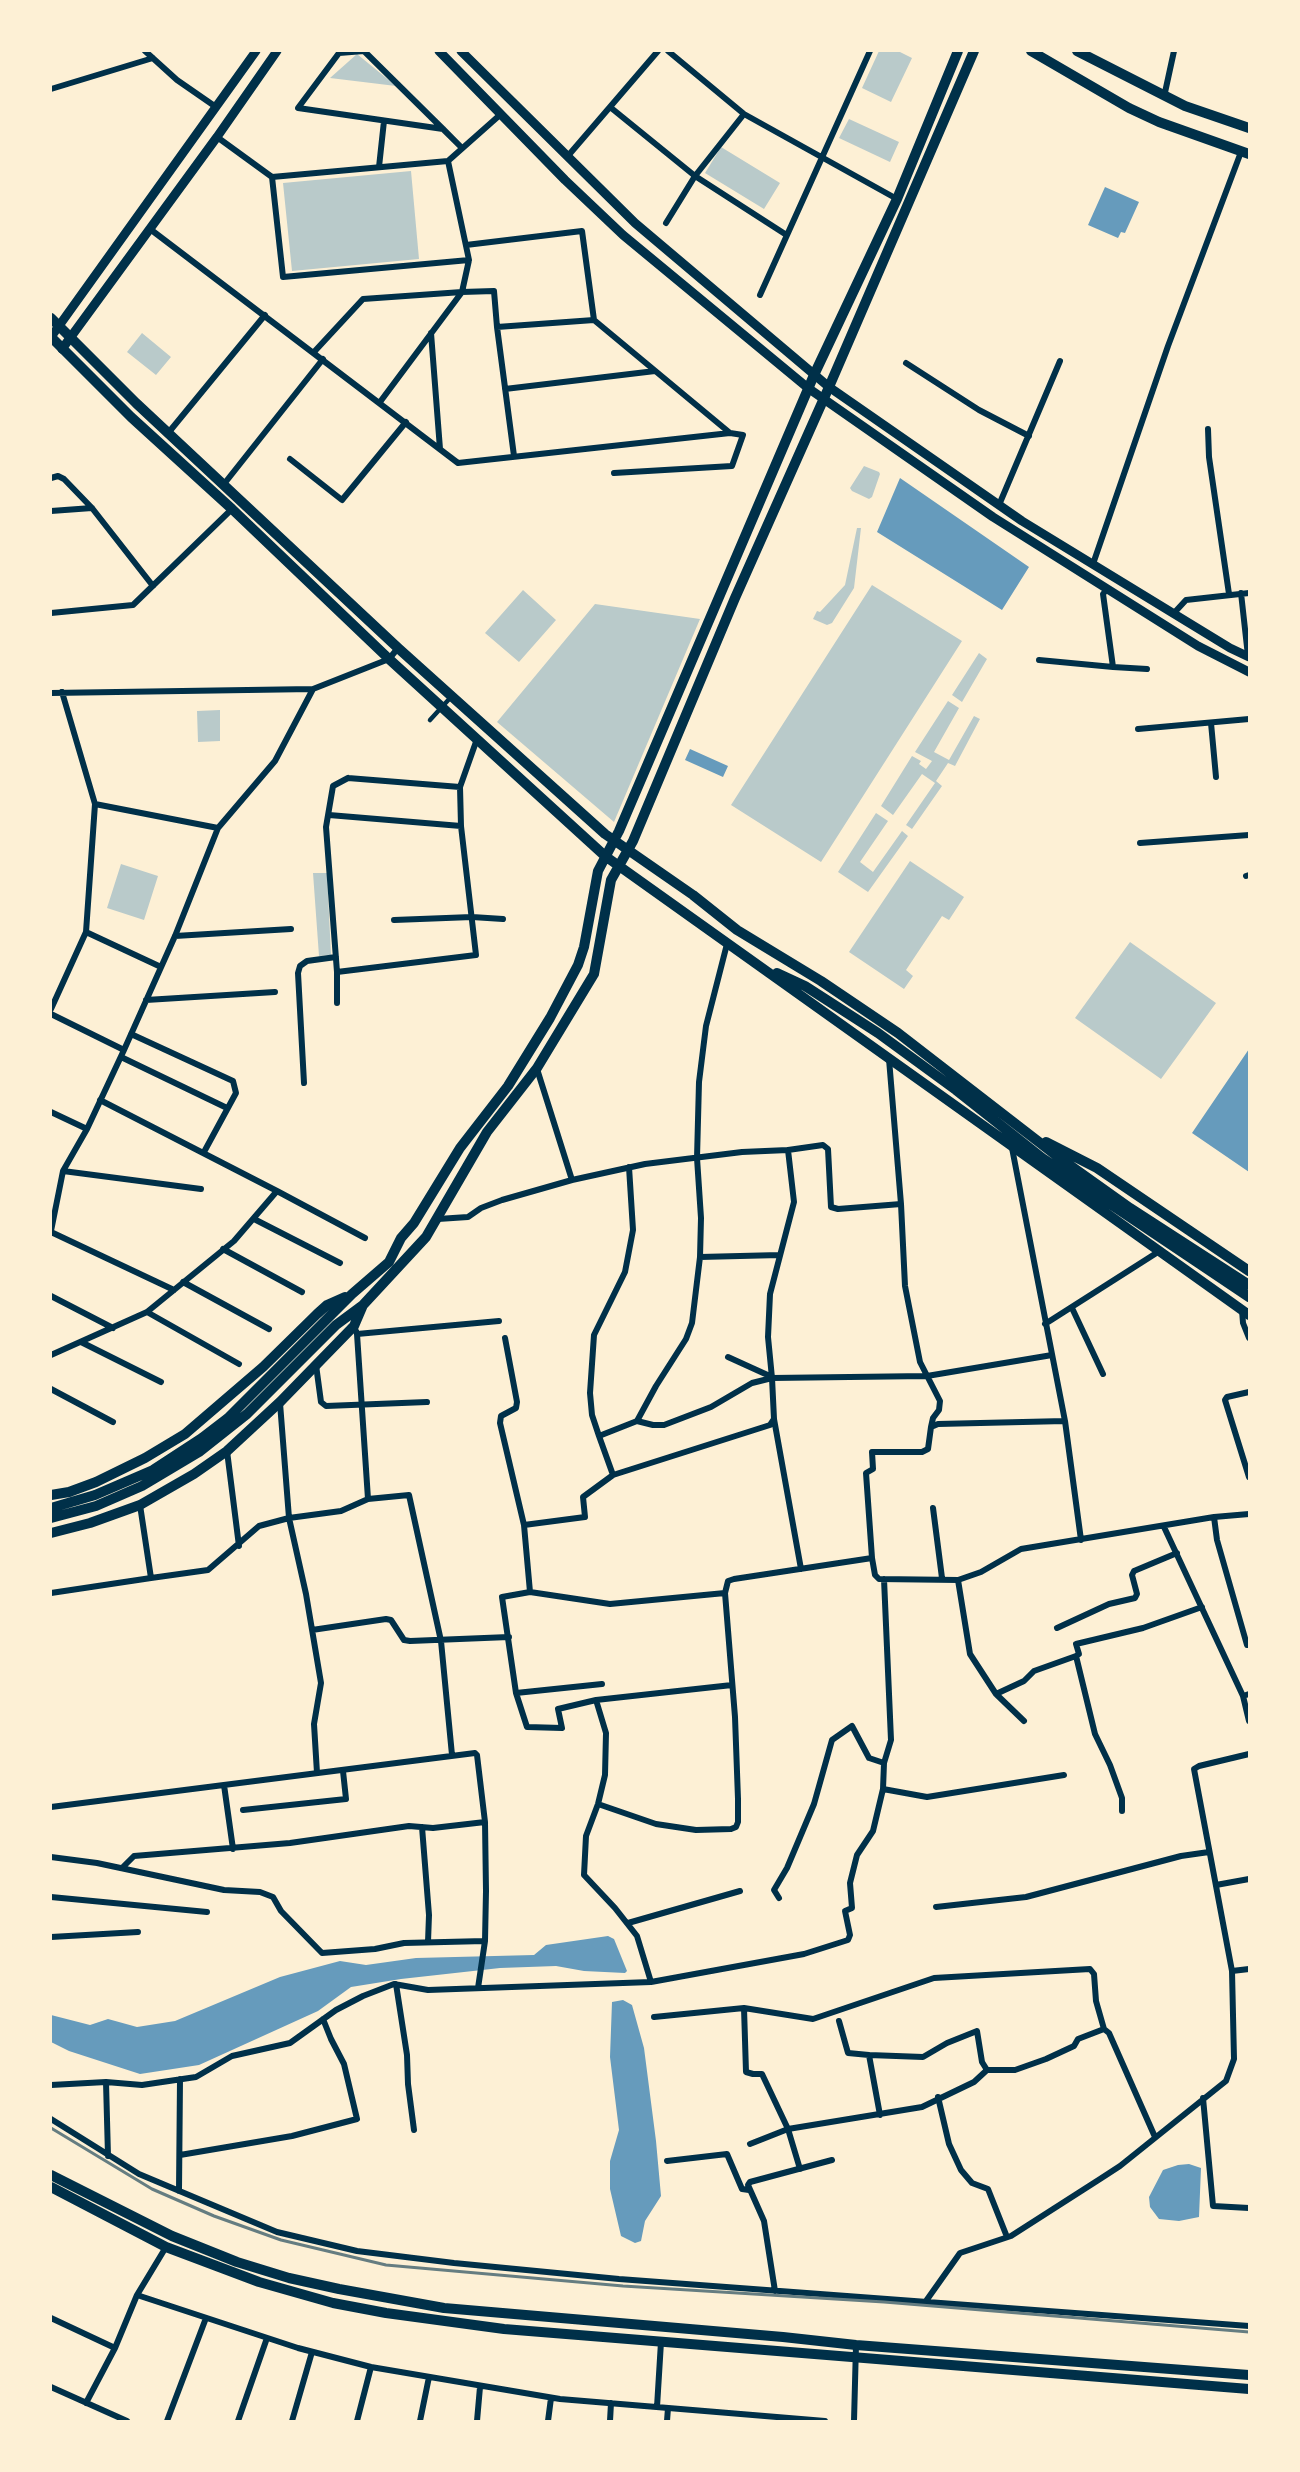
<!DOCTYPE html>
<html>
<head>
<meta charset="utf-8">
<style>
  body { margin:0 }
  #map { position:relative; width:1300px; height:2472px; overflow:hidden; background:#fdf0d5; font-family:"Work Sans",sans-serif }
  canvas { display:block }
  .frame { position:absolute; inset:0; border:52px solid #fdf0d5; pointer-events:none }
</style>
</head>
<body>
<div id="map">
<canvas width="1300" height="2472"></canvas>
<div class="frame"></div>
</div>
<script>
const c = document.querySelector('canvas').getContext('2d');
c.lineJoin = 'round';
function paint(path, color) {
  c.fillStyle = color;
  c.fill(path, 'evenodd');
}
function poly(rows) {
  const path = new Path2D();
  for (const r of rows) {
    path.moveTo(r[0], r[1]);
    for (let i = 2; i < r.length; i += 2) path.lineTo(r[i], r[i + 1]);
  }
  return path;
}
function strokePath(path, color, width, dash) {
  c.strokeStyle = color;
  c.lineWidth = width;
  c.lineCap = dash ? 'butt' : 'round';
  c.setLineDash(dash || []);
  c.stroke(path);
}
const green = poly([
  [879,51,898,51,912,58,891,102,862,88],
  [357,54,396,86,330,78],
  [849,119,899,142,890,162,839,138],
  [721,147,780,183,764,209,705,173],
  [411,171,419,259,292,271,283,183],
  [142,333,171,357,156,375,127,352],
  [864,466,879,472,880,474,872,497,869,499,852,491,850,488],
  [857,528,861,528,854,588,832,623,827,625,813,619,817,611,820,612,845,585],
  [872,585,962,641,821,862,731,805],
  [523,590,556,620,519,662,485,633],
  [595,604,700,619,614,822,497,722],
  [979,653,987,659,962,702,952,695],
  [948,701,959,708,934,752,949,760,974,716,980,719,955,766,948,763,936,781,942,786,912,829,906,825,935,783,922,774,893,815,881,806,912,756,921,761,919,764,926,769,932,761,915,752],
  [220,710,220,741,198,742,197,711],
  [876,813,888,821,860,862,873,872,902,831,908,836,868,892,838,872],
  [910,861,964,897,949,920,942,916,906,970,913,976,904,989,849,952],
  [121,864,158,876,144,920,107,908],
  [313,873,327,873,331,955,319,956],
  [1130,942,1216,1003,1161,1079,1075,1018]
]);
const water = poly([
  [1105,187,1139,202,1125,233,1121,232,1118,238,1088,225],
  [900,478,1029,567,1002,610,877,532],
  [690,749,728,766,723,777,685,760],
  [1249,1049,1249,1172,1192,1133],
  [608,1936,614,1939,627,1971,625,1973,584,1971,556,1966,500,1968,401,1979,351,1987,318,2011,199,2065,140,2074,69,2051,51,2042,51,2015,90,2025,108,2019,137,2027,175,2021,280,1977,340,1961,366,1965,416,1958,534,1955,546,1945],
  [623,2000,632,2005,644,2048,656,2141,661,2196,645,2221,641,2241,635,2243,621,2236,610,2189,610,2161,619,2130,610,2057,612,2002],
  [1189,2164,1201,2168,1199,2217,1179,2221,1159,2219,1150,2207,1149,2197,1163,2170,1178,2165]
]);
const pedestrian = poly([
  [430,720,451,697]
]);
const minor = poly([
  [145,51,177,80,216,107],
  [668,51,744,114,897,199],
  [51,89,153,58],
  [1164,97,1174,51],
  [610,107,695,176,785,234],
  [443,129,298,108,339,53,364,51,443,129,462,148],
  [217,137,272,177,448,161,501,114],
  [567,157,658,51],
  [448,161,469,260,462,292,494,291,497,327,514,456],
  [379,167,384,121],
  [272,177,283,277,469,260],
  [666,223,695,176,744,114],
  [150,229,458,463,730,433,594,320,497,327],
  [466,245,582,231,594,320],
  [760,295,870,51],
  [431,333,440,449],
  [314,352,363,299,462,292],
  [906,363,979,410,1029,436],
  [505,389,655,371],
  [380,402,462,292],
  [1208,429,1209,457,1229,594],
  [169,432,265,315],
  [290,459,342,500,406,422],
  [614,473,732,466,743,435,730,433],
  [51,478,58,476,64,479,92,508,153,586],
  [224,484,323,359],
  [999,505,1060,361],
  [51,511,92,508],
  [1093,564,1168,346,1241,152],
  [1241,593,1248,656],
  [51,613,133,605,232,509],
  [1174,613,1186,600,1249,593],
  [1039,660,1113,667,1103,594,1107,589],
  [1113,667,1147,669],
  [62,692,95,804,86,932],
  [51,693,313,689],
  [1211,723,1216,777],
  [1138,729,1249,719],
  [348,778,460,787,461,826,476,955,337,972,326,827,333,786,348,778],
  [460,787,477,739],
  [95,804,218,828],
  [329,815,461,826],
  [1140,843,1249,835],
  [1246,876,1249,875],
  [394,920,472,917,503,919],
  [175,936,291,929],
  [727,944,706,1026,699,1082,697,1158,701,1218,700,1257,692,1323,686,1339,656,1386,637,1421,599,1436,613,1475,770,1425,774,1419,772,1378,927,1376,1052,1355],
  [146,1000,275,992],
  [337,1003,337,972],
  [51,1009,86,932,161,967],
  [51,1014,124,1050],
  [131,1034,233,1081,236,1093,204,1152],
  [121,1057,227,1108],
  [889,1059,901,1204],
  [537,1069,572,1180],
  [304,1083,298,973,300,966,307,961,336,957],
  [100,1100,277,1191],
  [51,1112,87,1129],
  [1012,1148,1065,1421,1081,1540],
  [63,1171,201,1189],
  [254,1219,340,1263],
  [438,1219,468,1217,481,1208,502,1200,572,1180,645,1164,742,1152,788,1150],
  [51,1231,63,1171,87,1129,124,1050,175,936,218,828,275,761,313,689,389,659,398,648],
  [51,1232,174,1290],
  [223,1249,302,1292],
  [700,1257,780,1255],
  [183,1282,269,1329],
  [51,1296,113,1328],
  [1072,1308,1103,1374],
  [1242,1310,1243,1323,1249,1338],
  [147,1312,239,1364],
  [1045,1324,1158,1252],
  [354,1326,357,1334,368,1499],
  [357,1334,499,1321],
  [505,1338,517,1402,516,1408,501,1416,500,1423,524,1525,530,1592],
  [81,1342,161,1382],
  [51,1355,147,1312,234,1241,277,1191,365,1238],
  [728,1357,772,1377],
  [316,1365,321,1402,326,1406,427,1402],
  [51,1389,113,1422],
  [1249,1392,1227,1397,1225,1400,1249,1477],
  [280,1403,289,1518,306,1594,321,1683,314,1724,317,1773],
  [774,1419,801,1569],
  [637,1421,653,1425,664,1425,711,1407,752,1383,772,1378,768,1337,770,1294,794,1202,788,1150,823,1145,828,1149,831,1207,838,1209,901,1204,905,1286,920,1362,940,1401,939,1410,933,1418,931,1427],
  [599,1436,592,1415,590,1393,594,1335,625,1272,633,1230,629,1167],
  [227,1451,239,1546],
  [933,1508,942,1578],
  [1214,1517,1217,1540,1247,1645],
  [524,1525,585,1517,583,1497,613,1475],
  [1164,1527,1243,1696],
  [872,1558,866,1473,873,1469,872,1452,922,1452,928,1449,931,1427,938,1424,1065,1421],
  [151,1578,208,1570,259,1526,289,1518,341,1511,368,1499,409,1495,441,1641,452,1755],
  [958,1580,970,1654,996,1694,1024,1721],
  [51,1593,151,1578,140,1505],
  [1057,1628,1109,1604,1135,1598,1137,1594,1132,1575,1134,1571,1177,1553],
  [312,1630,386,1619,391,1620,404,1640,410,1641,509,1637],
  [1076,1656,1079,1654,1076,1644,1143,1628,1202,1607],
  [732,1685,596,1700,558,1709,562,1728,527,1727,516,1693,502,1597,530,1592,610,1604,725,1593,728,1581,734,1579,872,1558,875,1575,879,1579,958,1580,981,1572,1021,1549,1214,1517,1249,1514],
  [516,1693,602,1684],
  [996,1694,1024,1681,1034,1671,1076,1656,1095,1734,1110,1765,1122,1798,1122,1811],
  [1249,1694,1243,1696,1249,1721],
  [596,1700,606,1733,605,1775,598,1804,586,1836,584,1875,615,1908,637,1936,651,1982],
  [884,1763,891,1740,884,1579],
  [224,1785,233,1849],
  [883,1789,927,1797,1064,1775],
  [598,1804,656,1824,696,1830,731,1829,736,1827,738,1822,738,1799,735,1717,725,1593],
  [51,1807,475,1753,477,1755,485,1822,486,1891,485,1941,478,1988],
  [243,1810,346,1799,343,1771],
  [422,1827,429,1915,428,1942],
  [51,1857,97,1863,224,1890,260,1892,273,1897,281,1911,322,1953,375,1949,404,1943,485,1941],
  [122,1868,134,1856,290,1843,409,1826,433,1828,485,1822],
  [1216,1885,1249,1879],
  [51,1897,207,1912],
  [936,1907,1026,1897,1181,1856,1209,1852],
  [628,1923,740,1891],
  [51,1937,138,1932],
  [1232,1971,1249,1969],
  [396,1984,407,2055,408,2084,414,2130],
  [744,2008,746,2072,753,2074,762,2074,788,2129],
  [654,2017,744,2008,813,2019,934,1978,1090,1969,1094,1974,1096,2001,1104,2029,1078,2039,1074,2046,1046,2059,1015,2070,987,2070,982,2062,977,2031,947,2043,923,2057,869,2055,848,2053,839,2021],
  [1104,2029,1109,2033,1155,2137],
  [869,2055,880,2115],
  [106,2082,108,2156],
  [51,2085,106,2082,142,2085,196,2077,232,2056,290,2043,336,2010,363,1996,394,1984,428,1990,651,1982,804,1954,848,1940,850,1935,845,1911,852,1908,850,1883,857,1855,873,1831,883,1789,884,1763,869,1758,852,1726,832,1740,814,1804,787,1868,774,1890,779,1898],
  [938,2097,949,2144,961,2170,972,2183,988,2189,1007,2237],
  [1203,2098,1213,2206,1249,2208],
  [51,2119,139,2174,277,2232,357,2251,454,2263,619,2279,1249,2326],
  [788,2129,800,2169],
  [750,2144,788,2129,922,2107,974,2082,987,2070],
  [180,2155,292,2136,357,2119,344,2064,331,2039,323,2019],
  [667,2161,727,2154,742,2189,749,2190],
  [179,2191,180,2079],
  [775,2291,764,2221,748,2185,750,2182,832,2160],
  [137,2295,298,2348,371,2367,560,2399,825,2421],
  [926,2301,960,2253,1011,2236,1100,2179,1120,2166,1226,2081,1234,2059,1232,1971,1194,1769,1199,1766,1249,1754],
  [51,2318,115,2348],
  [51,2387,127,2421],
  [86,2403,115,2348,137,2295,166,2247],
  [657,2407,661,2342],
  [167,2421,206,2318],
  [238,2421,267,2338],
  [292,2421,312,2352],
  [357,2421,371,2367],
  [420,2421,429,2377],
  [477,2421,480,2387],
  [548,2421,551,2398],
  [610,2421,611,2403],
  [667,2421,668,2408],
  [854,2421,856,2345]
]);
const secondary = poly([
  [439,51,565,180,623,235,808,388,993,517,1198,646,1249,672],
  [461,51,635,223,829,387,1022,521,1230,648,1249,657],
  [51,337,256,51],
  [62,349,217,137,277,51]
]);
const primary = poly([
  [1031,51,1129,108,1159,122,1249,154],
  [1077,51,1185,106,1249,128],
  [51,318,136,403,398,648,605,834,693,895,737,930,821,981,898,1033,1057,1156,1130,1208,1249,1285],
  [51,337,131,417,232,509,389,659,605,856,1249,1315],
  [777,973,805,986,878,1033,956,1090,1042,1158,1249,1297],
  [1046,1142,1097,1168,1249,1271],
  [51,1495,69,1492,96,1482,145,1458,185,1434,263,1367,317,1314,327,1305,345,1297],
  [51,1508,95,1495,153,1470,202,1438,228,1418,352,1294,389,1262,401,1238,414,1223,460,1148,508,1086,550,1018,578,965,584,947,598,871,619,831,814,375,897,199,958,51],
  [51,1518,96,1506,142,1486,199,1452,247,1414,336,1325,363,1305,426,1237,487,1132,537,1068,594,974,611,880,633,841,735,598,829,387,974,51],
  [51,1533,90,1523,140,1505,194,1474,227,1451,280,1402,354,1326,363,1305],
  [51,2175,172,2236,237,2262,289,2278,339,2289,444,2308,783,2337,856,2345,1249,2375],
  [51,2187,166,2247,259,2282,333,2303,386,2313,504,2329,1249,2389]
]);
const rail = poly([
  [51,2128,152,2189,214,2216,281,2240,386,2265,623,2286,884,2302,1249,2332]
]);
paint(green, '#b9caca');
paint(water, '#669bbc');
strokePath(pedestrian, '#003049', 4.5);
strokePath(minor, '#003049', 6);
strokePath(secondary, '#003049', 9);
strokePath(primary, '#003049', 10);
strokePath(rail, '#657d81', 3);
</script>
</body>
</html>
